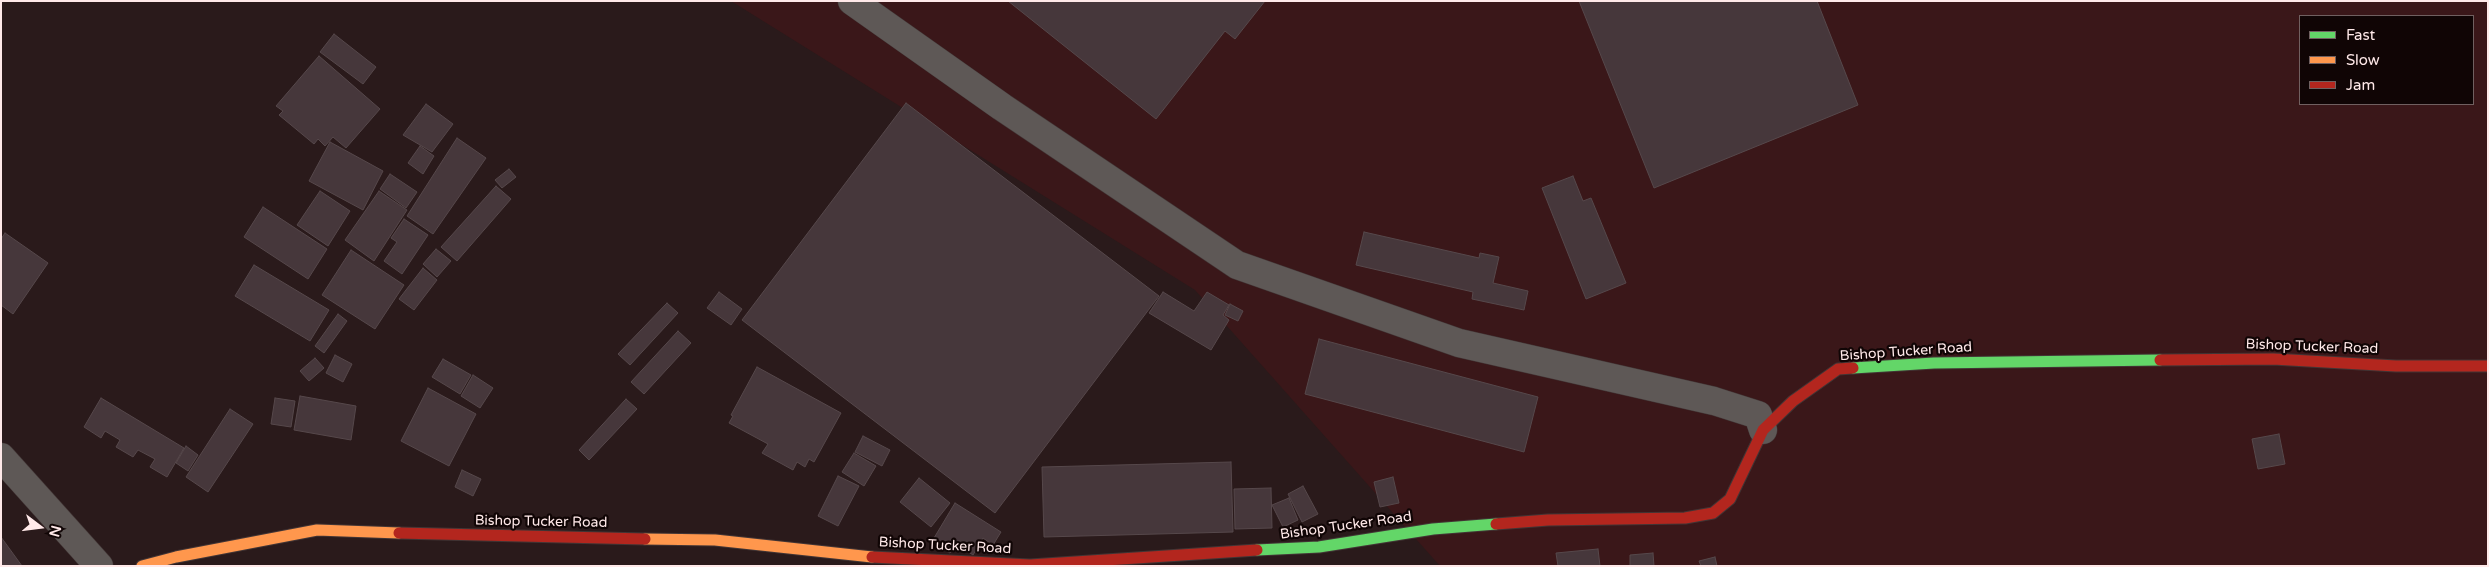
<!DOCTYPE html>
<html>
<head>
<meta charset="utf-8">
<style>
  body { margin:0 }
  #map { position:relative; width:2489px; height:567px; overflow:hidden; background:#2a1a1b; font-family:"Varela Round",sans-serif }
  canvas { display:block }
  .frame { position:absolute; inset:0; border:2px solid #ffe9e9; pointer-events:none }
  .legend { position:absolute; left:2299px; top:15px; width:175px; height:90px; box-sizing:border-box; background:#100505; border:1px solid #706060; margin:0; padding:6px 9px; list-style:none; font-size:15px; color:#ffe9e9 }
  .legend li { display:flex; align-items:center; gap:10px; height:25px }
  .legend b { width:25px; border:1px solid #706060 }
  .north { position:absolute; left:15px; top:502px; width:50px; height:50px; -webkit-text-stroke:4px #100505; paint-order:stroke; rotate:105deg; font-size:14px; font-weight:700; line-height:20px; text-align:center; color:#ffe9e9 }
  .north::after { content:''; display:block; margin:auto; width:18px; height:22px; background:#ffe9e9; clip-path:polygon(50% 0,100% 100%,50% 72%,0 100%) }
</style>
</head>
<body>
<div id="map">
<canvas width="2489" height="567"></canvas>
<div class="frame"></div>
<ul class="legend">
<li><b style="height:6px;background:#63d668"></b>Fast</li>
<li><b style="height:6px;background:#ff974d"></b>Slow</li>
<li><b style="height:6px;background:#b3261e"></b>Jam</li>
</ul>
<div class="north">N</div>
</div>
<script>
const c = document.querySelector('canvas').getContext('2d');
c.lineJoin = 'round';
function paint(path, color) {
  c.fillStyle = color;
  c.fill(path, 'evenodd');
}
function poly(rows) {
  const path = new Path2D();
  for (const r of rows) {
    path.moveTo(r[0], r[1]);
    for (let i = 2; i < r.length; i += 2) path.lineTo(r[i], r[i + 1]);
  }
  return path;
}
function strokePath(path, color, width, dash) {
  c.strokeStyle = color;
  c.lineWidth = width;
  c.lineCap = dash ? 'butt' : 'round';
  c.setLineDash(dash || []);
  c.stroke(path);
}
function write(font, color, halo, rows, align = 'center') {
  c.font = font + ' "Varela Round",sans-serif';
  c.lineWidth = 4.5;
  c.setLineDash([]);
  c.textBaseline = 'middle';
  c.strokeStyle = halo;
  c.fillStyle = color;
  for (const [text, x, y, turn = 0] of rows) {
    c.save();
    c.translate(x, y);
    c.rotate((+turn || 0) * Math.PI / 180);
    c.textAlign = isNaN(turn) ? turn : align;
    if (halo) c.strokeText(text, 0, 0);
    c.fillText(text, 0, 0);
    c.restore();
  }
}
const built = poly([
  [731,1,2488,1,2488,566,1440,566,1195,290],
  [2300,16,2473,16,2473,104,2300,104]
]);
const building = poly([
  [1008,1,1265,1,1235,39,1225,31,1156,119,1008,1],
  [1579,1,1817,1,1858,105,1654,188,1579,1],
  [334,34,376,67,363,84,320,52,334,34],
  [319,56,380,109,346,148,333,137,325,146,318,139,314,144,279,115,283,111,276,106,319,56],
  [906,103,1159,296,995,513,742,320,906,103],
  [426,104,453,124,432,152,403,135,426,104],
  [457,138,486,158,433,234,407,216,457,138],
  [330,142,383,171,363,210,309,181,330,142],
  [420,146,434,156,423,174,408,163,420,146],
  [509,169,516,177,502,188,495,180,509,169],
  [390,174,417,192,406,208,380,189,390,174],
  [1573,176,1583,201,1591,198,1626,283,1586,299,1542,188,1573,176],
  [496,186,511,199,457,261,441,247,496,186],
  [320,191,350,211,328,246,297,225,320,191],
  [379,191,407,210,374,261,345,240,379,191],
  [263,207,327,249,308,279,244,237,263,207],
  [404,219,428,235,402,274,384,261,397,242,391,238,404,219],
  [1364,232,1479,258,1480,253,1499,257,1493,283,1528,291,1524,310,1472,299,1473,292,1356,265,1364,232],
  [5,233,48,263,13,314,1,305,1,239,5,233],
  [436,249,451,261,437,277,423,264,436,249],
  [351,250,404,285,375,329,322,295,351,250],
  [254,265,329,310,310,341,235,296,254,265],
  [423,268,437,280,414,310,399,299,423,268],
  [719,292,742,309,731,325,707,308,719,292],
  [1163,292,1194,311,1207,292,1229,305,1223,315,1229,320,1211,350,1149,313,1163,292],
  [667,303,678,313,630,365,618,354,667,303],
  [1230,304,1243,311,1238,321,1225,315,1230,304],
  [338,314,347,321,324,353,315,346,338,314],
  [678,331,691,343,644,394,631,382,678,331],
  [1319,339,1538,397,1524,452,1305,394,1319,339],
  [335,355,352,364,343,382,326,373,335,355],
  [315,358,324,368,309,381,300,371,315,358],
  [443,359,471,375,460,394,432,377,443,359],
  [757,367,841,413,814,462,809,459,805,467,797,462,793,470,762,453,768,444,729,423,733,416,731,415,757,367],
  [473,375,493,388,480,408,461,396,473,375],
  [428,388,476,414,449,466,401,441,428,388],
  [300,396,356,406,351,440,294,430,300,396],
  [101,398,184,448,167,477,150,467,155,459,138,450,133,457,116,447,120,440,105,431,101,438,84,427,101,398],
  [275,398,295,401,291,427,271,424,275,398],
  [626,399,637,409,589,460,579,450,626,399],
  [230,409,253,424,208,492,186,477,230,409],
  [2279,434,2285,464,2258,469,2252,439,2279,434],
  [863,436,890,450,882,466,855,452,863,436],
  [186,446,198,455,188,471,176,463,186,446],
  [854,453,876,466,864,486,842,472,854,453],
  [1231,462,1233,532,1044,537,1042,467,1231,462],
  [462,470,481,479,473,496,455,487,462,470],
  [838,476,859,486,838,526,818,516,838,476],
  [1393,477,1399,503,1380,507,1374,482,1393,477],
  [919,478,950,503,931,527,900,502,919,478],
  [1303,486,1318,514,1302,522,1288,494,1303,486],
  [1271,488,1272,528,1235,529,1234,489,1271,488],
  [1289,498,1298,520,1283,527,1272,505,1289,498],
  [955,503,1001,532,993,545,983,538,973,555,955,543,950,553,931,543,955,503],
  [1,537,22,566,1,566,1,537],
  [1598,549,1600,566,1558,566,1556,553,1598,549],
  [1653,553,1654,566,1630,566,1630,555,1653,553],
  [1715,557,1717,566,1701,566,1699,561,1715,557]
]);
const street = poly([
  [852,1,1002,107,1237,265,1459,343,1714,401,1758,415,1763,430],
  [1,457,99,566]
]);
const fast = poly([
  [1853,368,1934,363,2160,360],
  [1257,550,1319,547,1433,529,1496,524]
]);
const slow = poly([
  [645,539,715,540,872,557],
  [142,566,176,557,317,530,399,533]
]);
const jam = poly([
  [2160,360,2273,359,2396,366,2488,366],
  [1496,524,1548,520,1685,518,1713,513,1730,499,1763,430,1793,401,1838,369,1853,368],
  [399,533,645,539],
  [872,557,1030,565,1257,550]
]);
const streetNames = [
  ["Bishop Tucker Road",2312,347,2],
  ["Bishop Tucker Road",1906,352,-4],
  ["Bishop Tucker Road",541,522,1],
  ["Bishop Tucker Road",1346,526,-8],
  ["Bishop Tucker Road",945,546,3]
];
paint(built, '#3a1719');
paint(building, '#46373b');
strokePath(building, '#56484b', 1);
strokePath(street, '#423535', 29);
strokePath(fast, '#423535', 13);
strokePath(slow, '#423535', 13);
strokePath(jam, '#423535', 13);
strokePath(street, '#5e5856', 28);
strokePath(fast, '#63d668', 11);
strokePath(slow, '#ff974d', 11);
strokePath(jam, '#b3261e', 11);
write('14px', '#ffe9e9', '#100505', streetNames);
</script>
</body>
</html>
